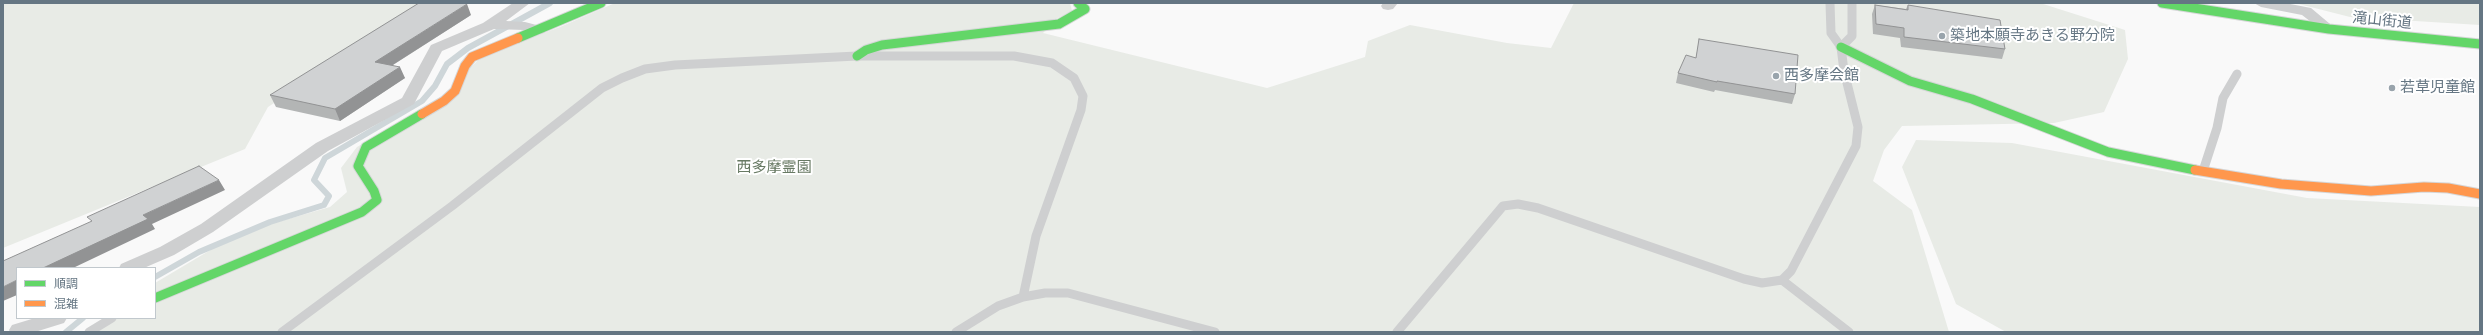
<!DOCTYPE html>
<html>
<head>
<meta charset="utf-8">
<style>
  body { margin:0 }
  #map { position:relative; width:2483px; height:335px; overflow:hidden; background:#f9f9f9; font-family:"Space Grotesk","Noto Sans JP",sans-serif }
  canvas { display:block }
  .frame { position:absolute; inset:0; border:4px solid #657683; pointer-events:none }
  .legend { position:absolute; left:16px; top:267px; width:140px; height:52px; box-sizing:border-box; background:#fff; border:1px solid #c1c8cd; margin:0; padding:5px 7px; list-style:none; font-size:12px; color:#657683 }
  .legend li { display:flex; align-items:center; gap:8px; height:20px }
  .legend b { width:20px; border:1px solid #c1c8cd }
</style>
</head>
<body>
<div id="map">
<canvas width="2483" height="335"></canvas>
<div class="frame"></div>
<ul class="legend">
<li><b style="height:5px;background:#63d668"></b>順調</li>
<li><b style="height:5px;background:#ff974d"></b>混雑</li>
</ul>
</div>
<script>
const c = document.querySelector('canvas').getContext('2d');
c.lineJoin = 'round';
function paint(path, color) {
  c.fillStyle = color;
  c.fill(path, 'evenodd');
}
function poly(rows) {
  const path = new Path2D();
  for (const r of rows) {
    path.moveTo(r[0], r[1]);
    for (let i = 2; i < r.length; i += 2) path.lineTo(r[i], r[i + 1]);
  }
  return path;
}
function strokePath(path, color, width, dash) {
  c.strokeStyle = color;
  c.lineWidth = width;
  c.lineCap = dash ? 'butt' : 'round';
  c.setLineDash(dash || []);
  c.stroke(path);
}
function write(font, color, halo, rows, align = 'center') {
  c.font = font + ' "Space Grotesk","Noto Sans JP",sans-serif';
  c.lineWidth = 4;
  c.setLineDash([]);
  c.textBaseline = 'middle';
  c.strokeStyle = halo;
  c.fillStyle = color;
  for (const [text, x, y, turn = 0] of rows) {
    c.save();
    c.translate(x, y);
    c.rotate((+turn || 0) * Math.PI / 180);
    c.textAlign = isNaN(turn) ? turn : align;
    if (halo) c.strokeText(text, 0, 0);
    c.fillText(text, 0, 0);
    c.restore();
  }
}
const green = poly([
  [3,3,428,3,268,107,245,149,3,248],
  [615,3,1070,3,1072,11,1056,19,1043,33,1267,88,1365,57,1368,41,1410,25,1507,43,1551,48,1574,3,2040,3,2125,30,2128,59,2104,112,2054,123,1902,126,1884,150,1873,181,1912,210,1949,332,94,332,111,318,155,318,155,283,239,233,330,207,347,192,341,168,357,147,442,97,482,56,560,27],
  [2295,3,2480,3,2480,25,2350,17],
  [1916,140,2012,143,2307,198,2480,207,2480,332,2006,332,1956,304,1902,167]
]);
const stream = poly([
  [155,277,199,252,270,222,324,205,329,196,314,180,325,158,422,101,435,86,447,64,468,48,550,3],
  [66,332,83,318]
]);
const lane = poly([
  [1841,47,1852,36,1852,3],
  [2203,171,2217,128,2223,98,2237,74],
  [1782,280,1849,332],
  [89,332,112,318],
  [282,332,452,206,602,88,622,78,645,69,675,65,857,56,1014,56,1052,63,1074,78,1083,96,1081,110,1036,236,1023,297],
  [956,332,998,306,1023,297,1045,293,1068,293,1215,332],
  [1397,332,1503,206,1518,204,1538,208,1744,279,1762,283,1782,280,1791,271,1856,146,1858,127,1844,71,1841,47,1831,33,1830,3]
]);
const street = poly([
  [513,3,530,3,506,21,525,22,544,27,546,30,544,33,539,34,524,30,494,29,442,51,414,104,328,151,213,232,174,255,144,268,119,268,121,264,160,247,201,224,316,143,402,98,431,45,483,23,513,3],
  [1383,3,1398,3,1393,9,1388,10,1383,9,1381,6,1383,3],
  [2254,3,2285,3,2311,8,2336,29,2334,32,2324,32,2302,15,2261,7,2254,3],
  [35,318,67,318,64,323,35,332,10,332,9,330,12,325,35,318]
]);
const fast = poly([
  [2162,3,2329,29,2480,44],
  [518,38,601,3],
  [1841,47,1910,81,1972,99,2108,152,2195,170],
  [857,56,866,50,882,45,1059,24,1085,9,1078,3],
  [155,298,362,212,377,200,374,191,358,166,366,147,422,114]
]);
const slow = poly([
  [422,114,444,101,455,91,465,66,472,57,518,38],
  [2195,170,2281,184,2371,191,2424,187,2448,188,2480,194]
]);
const wall = poly([
  [1875,5,1906,9,1908,5,2005,49,2002,59,1901,47,1900,38,1873,34,1872,14],
  [471,15,393,65,405,78,340,121,276,107,270,95],
  [1699,39,1795,94,1792,104,1715,90,1714,92,1676,83,1678,73,1696,58]
]);
const shadedWall = poly([
  [467,4,471,15,380,73,375,62],
  [400,67,405,78,340,121,335,109],
  [219,180,225,190,152,224,155,229,73,268,43,268,143,215],
  [17,280,17,295,3,301,3,287]
]);
const building = poly([
  [419,3,464,3,467,4,375,62,400,67,335,109,270,95,419,3],
  [1875,5,1908,10,1908,5,2000,20,2005,49,1904,37,1904,28,1876,24,1875,5],
  [1699,39,1798,55,1795,94,1717,81,1717,82,1678,73,1686,55,1696,58,1699,39],
  [199,166,219,180,143,215,148,219,43,268,17,268,17,280,3,287,3,261,92,221,87,217,199,166]
]);
const markers = [
  [1942,36,4,"#99a4ac"],
  [1776,76,4,"#99a4ac"],
  [2392,88,4,"#99a4ac"]
];
const streetNames = [
  ["滝山街道",2382,21,6]
];
const poiNames = [
  ["築地本願寺あきる野分院",1950,36],
  ["西多摩会館",1784,76],
  ["若草児童館",2400,88]
];
const parkNames = [
  ["西多摩霊園",774,168]
];
paint(green, '#e8ebe6');
strokePath(stream, '#ced6d9', 6);
strokePath(fast, '#d5d6d7', 11);
strokePath(slow, '#d5d6d7', 11);
strokePath(lane, '#cecfd0', 9);
paint(street, '#cecfd0');
strokePath(fast, '#63d668', 9);
strokePath(slow, '#ff974d', 9);
paint(wall, '#b3b5b5');
paint(shadedWall, '#929394');
paint(building, '#d0d2d3');
strokePath(building, '#929394', 1);
for (const [x, y, r, color] of markers) {
  const dot = new Path2D();
  dot.arc(x, y, r, 0, 2 * Math.PI);
  c.fillStyle = color;
  c.fill(dot);
  strokePath(dot, '#fff', 1.5);
}
write('15px', '#657683', '#fff', streetNames);
write('15px', '#657683', '#fff', poiNames, 'left');
write('15px', '#687a64', '#fff', parkNames);
</script>
</body>
</html>
